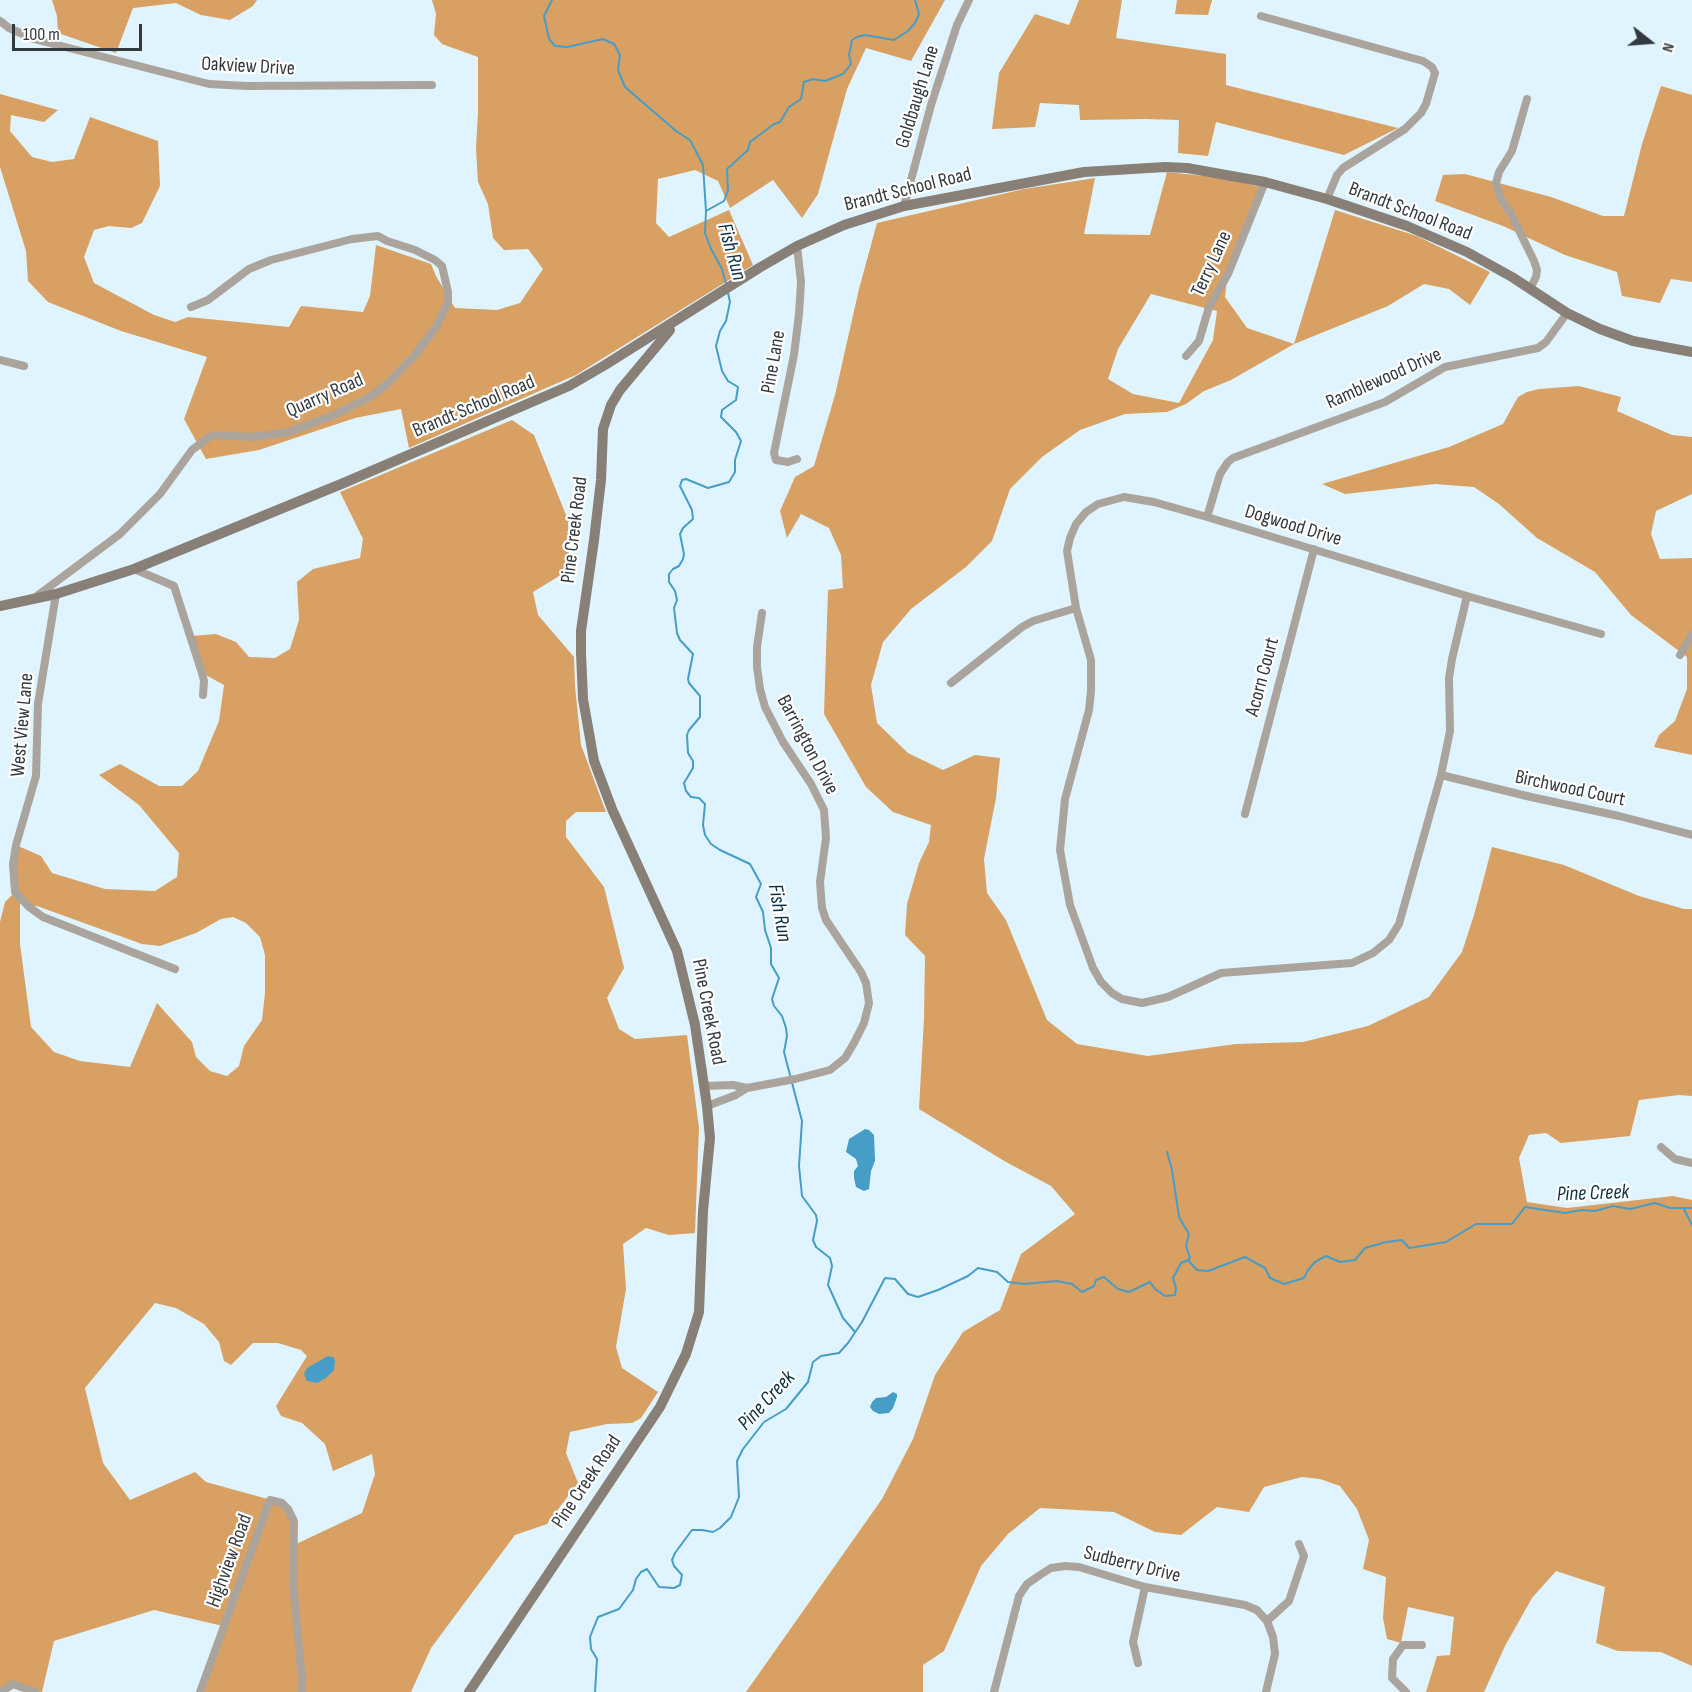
<!DOCTYPE html>
<html>
<head>
<meta charset="utf-8">
<style>
  body { margin:0 }
  #map { position:relative; width:1692px; height:1692px; overflow:hidden; background:#e0f4ff; font-family:"Sofia Sans Condensed",sans-serif }
  canvas { display:block }
  .north { position:absolute; left:1620px; top:12px; width:60px; height:60px; -webkit-text-stroke:4px #fff; paint-order:stroke; rotate:107deg; font-size:16px; font-weight:700; line-height:24px; text-align:center; color:#333a3f }
  .north::after { content:''; display:block; margin:auto; width:21px; height:27px; background:#333a3f; clip-path:polygon(50% 0,100% 100%,50% 72%,0 100%) }
  .scale { position:absolute; left:12px; top:24px; width:130px; height:27px; box-sizing:border-box; border:3px solid #333a3f; border-top:0; padding-left:8px; font-size:18px; line-height:21px; white-space:nowrap; color:#333a3f; -webkit-text-stroke:4px #fff; paint-order:stroke }
</style>
</head>
<body>
<div id="map">
<canvas width="1692" height="1692"></canvas>
<div class="north">N</div>
<div class="scale">100 m</div>
</div>
<script>
const c = document.querySelector('canvas').getContext('2d');
c.lineJoin = 'round';
function paint(path, color) {
  c.fillStyle = color;
  c.fill(path, 'evenodd');
}
function poly(rows) {
  const path = new Path2D();
  for (const r of rows) {
    path.moveTo(r[0], r[1]);
    for (let i = 2; i < r.length; i += 2) path.lineTo(r[i], r[i + 1]);
  }
  return path;
}
function strokePath(path, color, width, dash) {
  c.strokeStyle = color;
  c.lineWidth = width;
  c.lineCap = dash ? 'butt' : 'round';
  c.setLineDash(dash || []);
  c.stroke(path);
}
function write(font, color, halo, rows, align = 'center') {
  c.font = font + ' "Sofia Sans Condensed",sans-serif';
  c.lineWidth = 4.5;
  c.setLineDash([]);
  c.textBaseline = 'middle';
  c.strokeStyle = halo;
  c.fillStyle = color;
  for (const [text, x, y, turn = 0] of rows) {
    c.save();
    c.translate(x, y);
    c.rotate((+turn || 0) * Math.PI / 180);
    c.textAlign = isNaN(turn) ? turn : align;
    if (halo) c.strokeText(text, 0, 0);
    c.fillText(text, 0, 0);
    c.restore();
  }
}
const forest = poly([
  [52,0,257,0,253,6,230,20,201,15,176,3,133,8,116,53,58,33,57,16],
  [432,0,945,0,911,61,866,48,847,89,818,194,802,218,773,180,730,208,718,181,695,170,658,179,656,223,669,237,729,210,753,265,576,375,409,448,401,409,355,418,259,450,206,459,184,419,207,357,121,331,48,302,28,281,26,251,0,167,0,94,58,110,44,122,11,115,10,131,32,157,52,162,74,159,90,117,158,141,160,186,142,223,131,228,109,226,94,230,84,257,94,283,154,315,175,322,188,317,289,327,301,306,363,312,370,296,376,245,431,264,436,276,455,308,497,310,520,303,543,269,528,249,504,250,493,238,488,204,478,182,476,147,478,113,478,57,442,44,434,35,436,14],
  [1079,0,1122,0,1116,38,1226,54,1226,85,1398,128,1344,155,1216,122,1208,156,1178,153,1179,120,1145,119,1080,120,1079,105,1040,103,1035,127,992,129,999,73,1035,14,1069,25],
  [1177,0,1212,0,1208,15,1175,14],
  [1661,86,1692,95,1692,282,1671,279,1660,303,1622,296,1617,272,1565,255,1503,226,1435,201,1443,175,1465,174,1551,197,1603,216,1624,216,1642,144],
  [1167,172,1222,178,1261,187,1228,267,1225,297,1247,328,1294,344,1335,210,1417,236,1490,272,1470,305,1449,289,1424,284,1388,306,1294,344,1231,380,1204,391,1186,404,1167,412,1125,414,1080,430,1042,457,1010,489,992,541,966,567,911,609,883,642,871,685,877,723,908,753,943,770,975,755,1000,758,996,798,984,859,987,893,1006,920,1047,1020,1077,1044,1148,1056,1236,1044,1303,1042,1368,1026,1429,997,1462,952,1474,915,1492,847,1564,865,1639,896,1684,909,1692,909,1692,1096,1679,1095,1639,1100,1630,1136,1561,1143,1546,1133,1529,1135,1519,1158,1527,1202,1567,1208,1673,1196,1692,1200,1692,1666,1661,1652,1618,1651,1596,1643,1605,1587,1556,1571,1532,1598,1505,1646,1484,1692,1426,1692,1437,1656,1450,1655,1454,1617,1408,1607,1401,1643,1387,1639,1383,1618,1386,1577,1363,1569,1369,1540,1357,1509,1340,1486,1320,1479,1302,1477,1264,1487,1249,1512,1217,1507,1181,1535,1155,1532,1114,1512,1040,1508,1008,1534,981,1566,944,1651,923,1665,923,1692,746,1692,882,1499,913,1439,935,1375,963,1332,1000,1310,1021,1254,1075,1214,1051,1186,1006,1162,919,1109,924,1018,925,956,905,935,907,904,919,863,929,842,931,825,893,812,866,787,824,714,828,590,843,588,841,555,829,528,801,514,787,538,780,511,795,477,814,466,835,395,859,289,877,223,1024,189,1095,178,1084,234,1150,235],
  [1151,294,1217,311,1213,340,1179,403,1133,394,1108,379,1118,349],
  [1579,386,1621,397,1617,411,1672,435,1692,437,1692,494,1656,511,1651,534,1660,559,1692,558,1692,755,1654,747,1659,735,1675,721,1687,689,1687,657,1631,615,1595,572,1537,538,1499,504,1474,487,1435,484,1345,494,1322,484,1449,447,1503,424,1518,397,1527,392,1539,389],
  [512,420,534,435,568,520,569,570,533,592,538,615,574,657,575,686,581,745,606,812,576,812,566,821,566,837,604,887,624,968,607,998,619,1029,635,1039,687,1035,699,1128,695,1233,669,1235,646,1228,623,1244,626,1289,616,1347,622,1368,658,1392,641,1418,632,1423,607,1424,570,1432,566,1453,578,1483,547,1524,515,1535,431,1648,411,1692,200,1692,223,1626,154,1610,54,1641,42,1692,35,1692,13,1684,0,1690,0,922,5,902,15,892,16,845,41,856,52,873,105,889,155,891,177,877,179,853,139,805,99,775,120,764,159,786,182,786,198,771,219,721,224,685,202,673,192,636,216,634,236,642,249,657,275,658,290,649,299,620,297,582,313,569,360,558,363,539,340,492],
  [20,899,29,907,37,906,142,944,160,946,196,933,221,919,233,917,246,923,260,937,265,955,265,993,262,1020,244,1046,239,1066,227,1076,210,1071,196,1057,192,1042,157,1003,130,1067,80,1061,54,1052,31,1027,20,944],
  [155,1303,176,1308,204,1324,219,1342,224,1361,231,1365,253,1343,278,1343,301,1350,307,1356,276,1406,281,1416,302,1423,325,1444,333,1471,372,1454,375,1474,362,1513,294,1545,294,1521,282,1503,206,1482,195,1472,130,1500,103,1463,85,1388]
]);
const water = poly([
  [865,1129,869,1130,874,1135,875,1161,871,1171,869,1189,864,1191,856,1187,854,1178,854,1171,858,1166,856,1159,846,1152,849,1139],
  [328,1356,333,1357,335,1360,334,1370,326,1378,317,1383,307,1381,304,1374,307,1368],
  [893,1392,897,1394,897,1397,893,1408,889,1413,879,1414,873,1411,870,1407,872,1402,876,1398,886,1397]
]);
const stream = poly([
  [552,0,544,16,549,39,555,46,567,47,603,39,614,44,620,55,618,70,625,87,676,131,690,140,703,165,706,211],
  [726,284,722,269,711,249,705,233,706,211,724,201,728,190,727,169,748,150,750,142,774,124,780,122,789,107,801,99,804,82,813,79,825,81,843,74,851,64,849,55,852,40,857,37,865,35,894,40,908,31,915,23,919,14,915,0],
  [728,293,730,302,726,321,720,331,716,346,722,371,728,381,738,387,736,400,722,410,721,417,736,432,741,441,735,460,735,472,729,482,708,488,686,479,682,480,680,486,692,510,693,519,683,528,680,534,684,554,683,559,679,566,673,569,669,574,669,582,675,591,677,600,674,608,677,633,680,640,693,654,688,679,689,683,700,696,700,717,689,730,687,735,688,753,693,761,693,768,684,783,686,791,691,797,699,798,705,804,703,825,705,835,711,844,720,850,750,864,761,884,756,897,763,912,765,930,771,948,771,964,779,978,772,999,774,1006,782,1016,786,1028,787,1036,784,1052,802,1121,799,1166,802,1196,816,1215,817,1221,813,1240,816,1247,830,1258,832,1266,828,1285,843,1318,855,1332],
  [1167,1152,1172,1170,1179,1217,1189,1234,1186,1246,1190,1258,1188,1260],
  [1684,1209,1692,1225],
  [595,1692,597,1659,591,1649,590,1637,598,1617,619,1609,633,1590,636,1579,641,1572,647,1569,659,1587,674,1588,680,1585,682,1575,674,1566,672,1560,675,1553,692,1530,702,1530,713,1532,720,1528,731,1517,739,1497,737,1461,743,1449,764,1422,786,1409,808,1382,813,1362,821,1356,839,1353,848,1343,862,1322,885,1278,895,1279,908,1294,918,1297,938,1290,968,1276,978,1268,997,1272,1008,1282,1024,1284,1057,1281,1072,1284,1082,1292,1094,1286,1096,1280,1104,1277,1118,1289,1129,1292,1150,1282,1155,1289,1165,1296,1175,1295,1176,1288,1173,1278,1181,1263,1188,1260,1197,1270,1208,1271,1245,1257,1265,1268,1270,1278,1284,1284,1304,1278,1308,1270,1315,1262,1326,1256,1340,1262,1355,1260,1365,1248,1386,1242,1402,1240,1409,1248,1446,1242,1476,1224,1512,1224,1525,1207,1565,1213,1582,1210,1595,1211,1613,1206,1630,1209,1655,1203,1670,1208,1692,1208]
]);
const street = poly([
  [1261,16,1423,61,1432,67,1435,73,1426,104,1421,113,1405,129,1343,168,1337,175,1327,199],
  [0,21,9,28,34,39,209,84,246,86,432,85],
  [1527,99,1512,151,1499,172,1496,183,1501,199,1510,212,1534,261,1537,270,1536,277,1530,289],
  [904,206,931,105,957,25,969,0],
  [797,246,801,282,799,314,794,355,774,453,776,460,788,462,797,459],
  [1186,356,1199,341,1209,307,1228,274,1265,182],
  [0,360,24,366],
  [1124,497,1154,502,1207,517,1467,596,1452,659,1449,678,1450,731,1441,775,1399,924,1389,940,1373,953,1352,963,1221,973,1168,997,1142,1003,1122,999,1112,993,1101,982,1093,968,1070,905,1060,850,1065,799,1089,710,1091,691,1091,660,1076,608,1067,551,1070,538,1076,524,1086,512,1098,504,1124,497],
  [1207,517,1220,474,1228,462,1233,458,1385,402,1445,367,1538,348,1546,342,1567,313],
  [134,569,174,586,202,673,204,681,203,695],
  [56,594,38,704,36,776,16,845,13,864,15,892,29,907,43,917,175,969],
  [37,596,120,534,160,494,192,450,208,438,214,435,253,437,289,432,334,415,370,397,388,383,415,355,436,327,448,302,448,292,442,266,435,260,415,250,387,241,378,236,352,239,271,260,249,269,208,300,191,307],
  [1467,596,1601,634],
  [1680,655,1692,635],
  [951,683,1022,627,1033,621,1076,608],
  [1441,775,1531,797,1619,816,1692,835],
  [1245,814,1314,549],
  [704,1086,733,1085,747,1088,795,1079,830,1070,845,1058,854,1043,864,1023,869,1003,866,983,861,972,826,920,822,908,820,882,826,838,824,810,811,784,783,742,765,707,760,689,757,667,757,647,762,613],
  [707,1106,736,1095,747,1088],
  [1661,1147,1675,1159,1692,1163],
  [1267,1621,1289,1601,1304,1556,1299,1544],
  [1138,1663,1133,1642,1145,1587],
  [1,1692,13,1684,35,1692],
  [200,1692,270,1500,282,1503,288,1509,294,1521,293,1583,302,1679,301,1692],
  [994,1692,1019,1596,1027,1584,1040,1575,1051,1568,1065,1566,1079,1567,1145,1587,1245,1605,1257,1610,1267,1621,1273,1637,1275,1654,1266,1692],
  [1406,1692,1392,1678,1393,1659,1403,1645,1422,1645]
]);
const secondary = poly([
  [0,606,56,594,134,569,346,482,569,386,605,365,759,268,797,246,844,225,904,206,1084,172,1165,167,1187,168,1265,182,1327,199,1407,226,1467,252,1512,277,1567,313,1600,329,1633,341,1692,352],
  [469,1692,660,1407,686,1354,699,1312,703,1211,710,1138,707,1106,695,1025,677,951,612,809,594,761,583,699,581,653,581,631,594,540,601,480,603,429,611,405,620,390,670,330]
]);
const streetNames = [
  ["Oakview Drive",248,67,3],
  ["Goldbaugh Lane",918,97,-73],
  ["Brandt School Road",908,190,-14],
  ["Brandt School Road",1410,212,21],
  ["Terry Lane",1212,264,-65],
  ["Pine Lane",774,362,-80],
  ["Ramblewood Drive",1384,379,-24],
  ["Quarry Road",325,396,-24],
  ["Brandt School Road",474,407,-23],
  ["Dogwood Drive",1293,526,17],
  ["Pine Creek Road",575,530,-83],
  ["Acorn Court",1263,677,-75],
  ["West View Lane",23,725,-85],
  ["Barrington Drive",807,745,62],
  ["Birchwood Court",1570,789,12],
  ["Pine Creek Road",708,1012,79],
  ["Pine Creek Road",587,1482,-56],
  ["Highview Road",230,1561,-70],
  ["Sudberry Drive",1132,1565,14]
];
const waterNames = [
  ["Fish Run",731,252,74],
  ["Fish Run",779,913,80],
  ["Pine Creek",1593,1194,-2],
  ["Pine Creek",767,1401,-47]
];
paint(forest, '#d8a062');
paint(water, '#469dc7');
strokePath(stream, '#469dc7', 2);
strokePath(street, '#aaa49d', 8);
strokePath(secondary, '#887f76', 10);
write('20px', '#333a3f', '#fff', streetNames);
write('italic 21px', '#093143', '#fff', waterNames);
</script>
</body>
</html>
